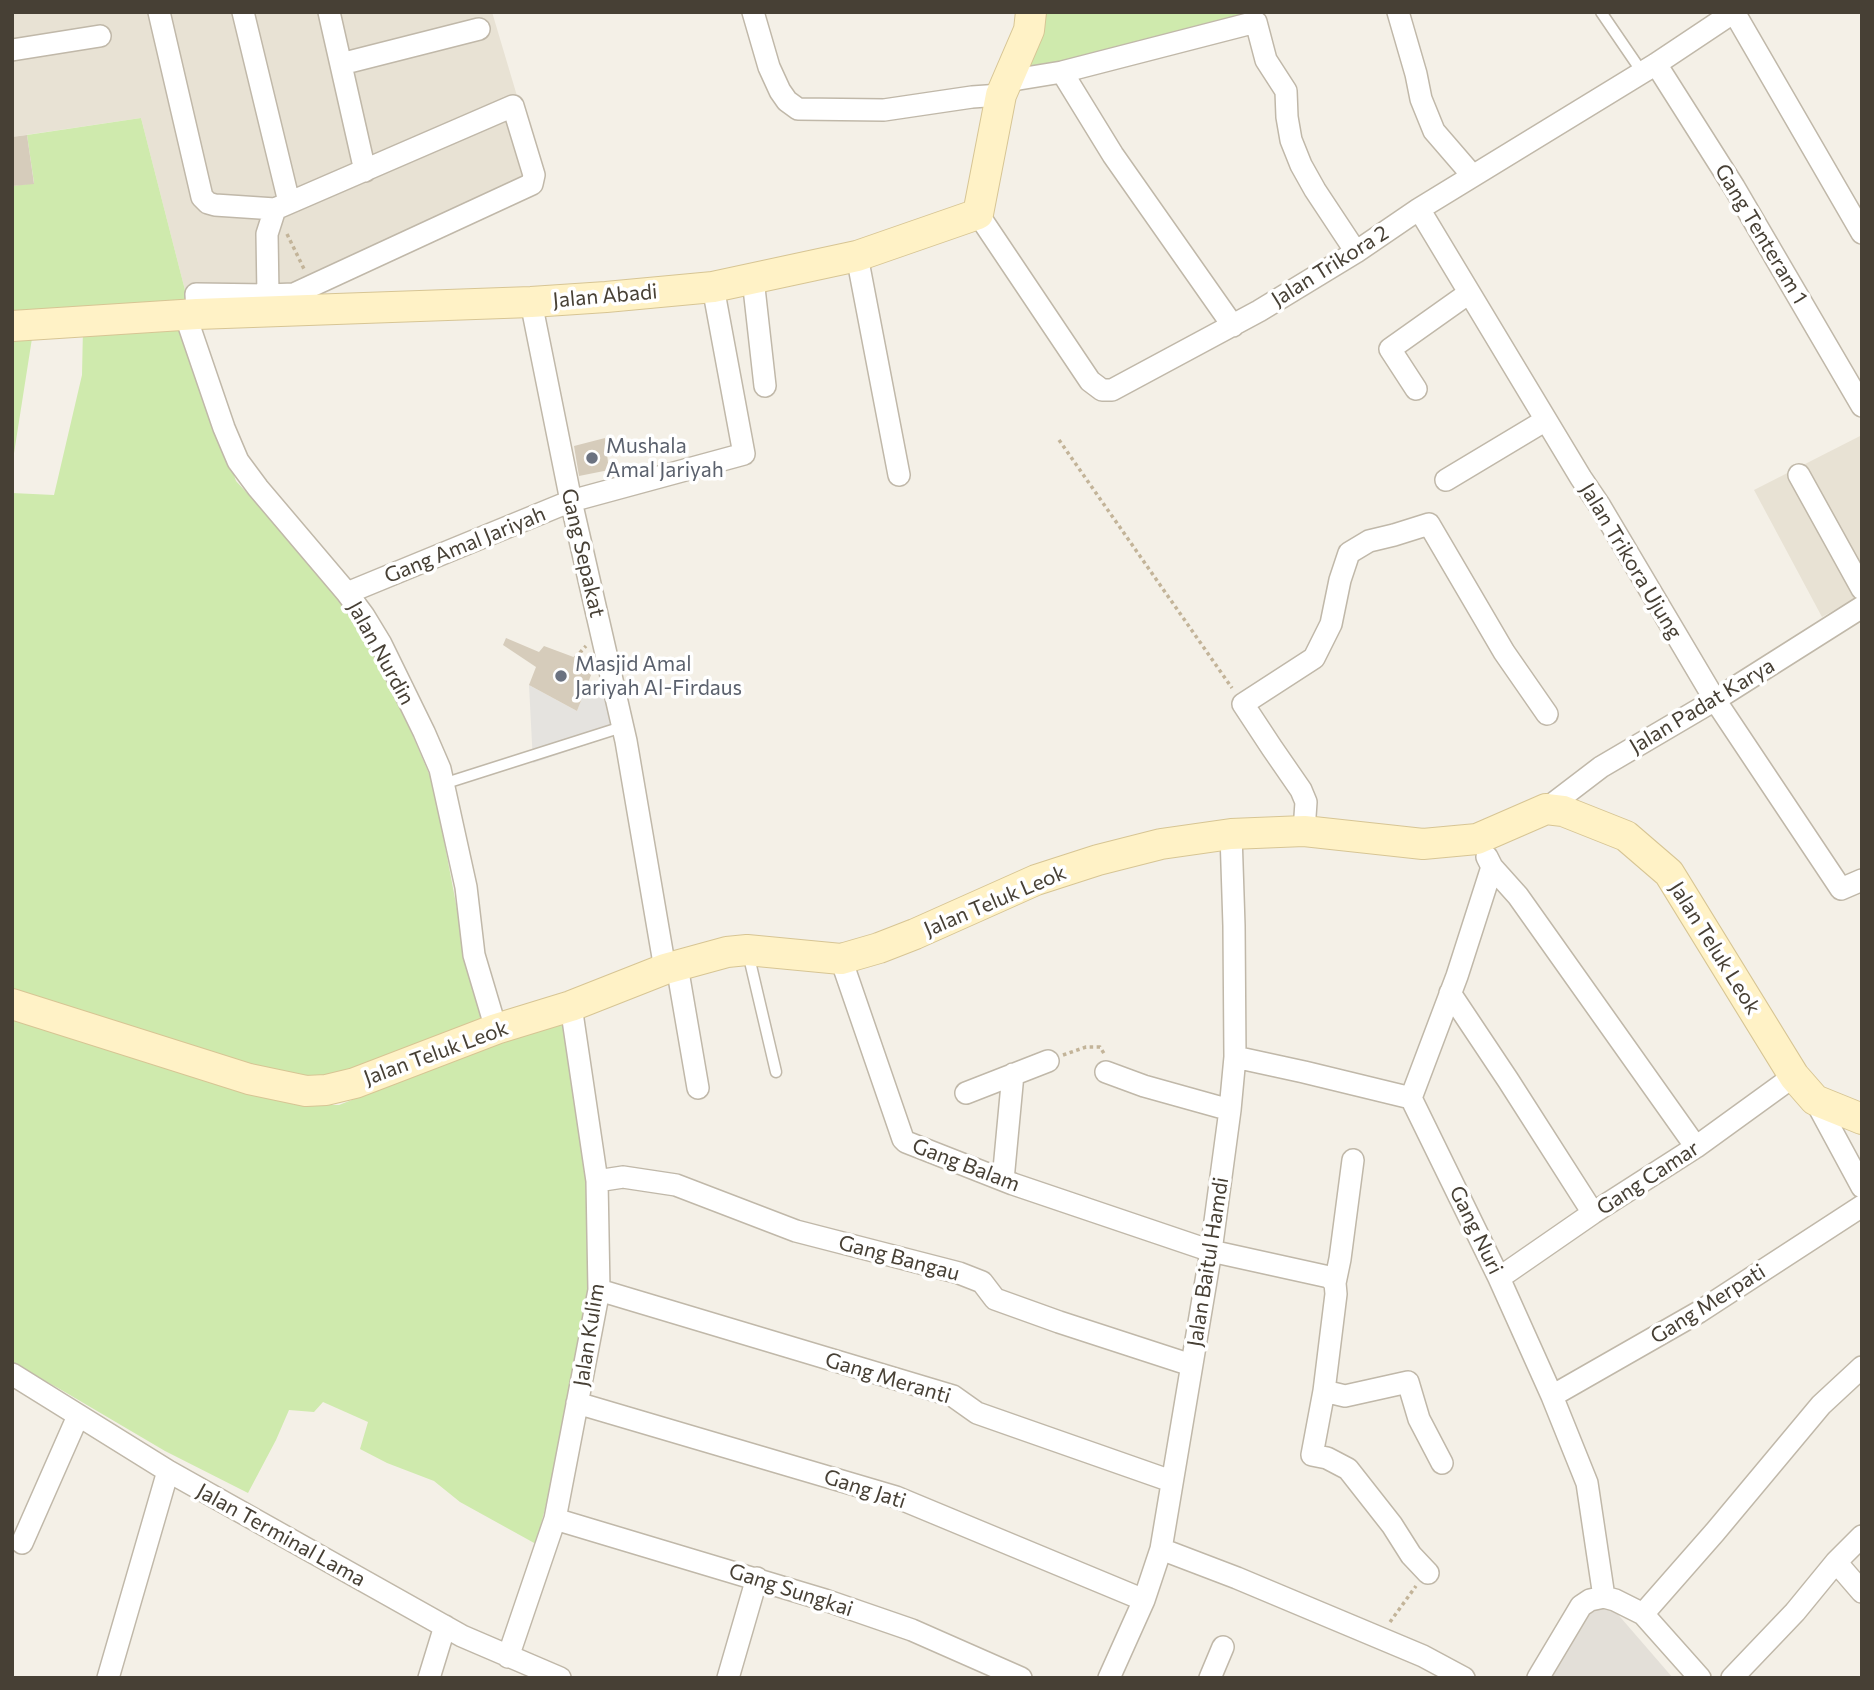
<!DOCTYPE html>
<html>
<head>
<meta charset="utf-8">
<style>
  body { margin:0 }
  #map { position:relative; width:1874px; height:1690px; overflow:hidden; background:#f4f0e7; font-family:Commissioner,sans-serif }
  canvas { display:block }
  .frame { position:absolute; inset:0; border:14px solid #474035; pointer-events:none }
</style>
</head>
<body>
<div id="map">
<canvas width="1874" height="1690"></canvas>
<div class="frame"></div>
</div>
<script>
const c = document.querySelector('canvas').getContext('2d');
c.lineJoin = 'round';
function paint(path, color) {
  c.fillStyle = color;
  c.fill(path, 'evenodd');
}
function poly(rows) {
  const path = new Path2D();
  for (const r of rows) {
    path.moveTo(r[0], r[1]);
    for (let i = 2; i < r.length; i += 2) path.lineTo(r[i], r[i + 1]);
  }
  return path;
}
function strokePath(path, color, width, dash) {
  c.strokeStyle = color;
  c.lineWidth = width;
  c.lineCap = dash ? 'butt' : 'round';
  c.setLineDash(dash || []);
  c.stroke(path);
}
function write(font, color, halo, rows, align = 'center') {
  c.font = font + ' Commissioner,sans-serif';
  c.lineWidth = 7;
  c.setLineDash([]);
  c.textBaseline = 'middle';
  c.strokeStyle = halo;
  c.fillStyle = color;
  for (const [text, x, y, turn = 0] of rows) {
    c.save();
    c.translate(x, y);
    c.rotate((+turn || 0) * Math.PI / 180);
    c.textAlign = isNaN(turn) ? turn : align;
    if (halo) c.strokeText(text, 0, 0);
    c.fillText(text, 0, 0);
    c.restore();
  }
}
const residential = poly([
  [12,12,492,12,537,163,540,180,302,301,188,302,141,118,12,137],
  [1862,435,1862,595,1822,617,1754,490]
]);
const industrial = poly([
  [1580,1601,1615,1611,1673,1678,1537,1678]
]);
const green = poly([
  [1039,12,1270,12,1051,69,1017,74],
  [141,118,188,302,12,312,12,186,34,183,27,135],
  [83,328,182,329,192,352,236,481,329,582,362,626,398,701,433,783,469,972,486,1020,380,1062,306,1082,12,996,12,493,54,495,82,375],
  [33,332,12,466,12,333],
  [12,1017,239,1091,297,1105,339,1105,562,1017,575,1068,588,1175,591,1279,549,1493,536,1544,460,1502,434,1481,387,1463,360,1449,368,1422,323,1402,314,1412,289,1410,276,1440,248,1493,165,1451,58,1388,12,1363]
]);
const parking = poly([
  [604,683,616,735,533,763,529,685,577,711,587,685]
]);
const building = poly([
  [27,135,34,184,12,186,12,137],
  [605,438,609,470,579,476,574,446],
  [506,638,539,652,544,646,595,665,577,711,529,685,536,667,503,645]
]);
const path = poly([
  [287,234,305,271],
  [1059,440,1232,688],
  [575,658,586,646],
  [1063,1055,1086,1047,1100,1047,1105,1055],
  [1390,1622,1416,1586]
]);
const lane = poly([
  [1601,12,1642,72],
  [443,784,622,727],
  [748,953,776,1072]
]);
const street = poly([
  [159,12,202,197,208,203,215,205,275,209,513,106,534,175,532,184,294,294,268,295,196,294,197,314],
  [243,12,289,202],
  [329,12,365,171],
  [753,12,769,67,780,91,787,101,798,109,884,110,972,97,1001,95],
  [1398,12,1416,74,1421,99,1434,131,1472,175],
  [12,50,100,36],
  [341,64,479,29],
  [1656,64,1734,187,1862,406],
  [1062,72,1113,155,1233,326],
  [1007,81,1062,72,1256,22,1266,60,1286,91,1287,117,1291,140,1301,165,1315,190,1356,252],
  [1419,209,1581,478,1600,506,1715,700,1841,889,1862,880],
  [978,214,1090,381,1102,390,1112,390,1259,311,1356,252,1419,209,1656,64,1734,12,1862,233],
  [857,256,899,475],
  [753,279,765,386],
  [531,302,571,501,626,741,665,969],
  [273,306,268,295,267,234,275,209],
  [185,314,224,428,238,461,258,488,347,593,364,616,381,644,424,732,440,769,466,887,474,955,496,1029],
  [1416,389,1390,349,1469,293],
  [1799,475,1862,589],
  [1446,480,1546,420],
  [347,593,571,501,744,454,713,287],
  [1546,809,1601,767,1715,700,1862,607],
  [1304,831,1306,802,1301,790,1272,748,1243,704,1314,658,1331,624,1340,580,1349,553,1369,541,1394,535,1429,524,1504,652,1547,714],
  [1487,857,1492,867,1518,896,1696,1147],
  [1492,867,1457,976,1411,1098,1499,1278,1552,1396,1587,1483,1604,1597],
  [841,959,903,1139,906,1142,1013,1184,1211,1251,1329,1277,1335,1283,1336,1294,1324,1391,1312,1455,1327,1458,1348,1469,1392,1525,1411,1555,1428,1573],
  [677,966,698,1088],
  [1450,993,1508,1080,1593,1213],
  [1235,1057,1304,1072,1411,1098],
  [1106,1072,1144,1086,1230,1110],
  [966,1093,1048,1061],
  [1815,1100,1862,1187],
  [1003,1180,1013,1074],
  [597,1181,623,1177,676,1185,796,1231,959,1273,982,1282,995,1299,1059,1322,1191,1365],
  [1499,1278,1593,1213,1696,1147,1794,1076],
  [1335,1283,1340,1259,1353,1160],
  [599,1290,953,1396,977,1413,1171,1481],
  [12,1374,168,1471,462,1636,560,1678],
  [1324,1391,1345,1396,1408,1382,1419,1419,1442,1463],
  [1552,1396,1699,1312,1862,1206],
  [577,1403,896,1497,1144,1600],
  [555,1519,825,1600,912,1630,1021,1678],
  [22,1543,78,1416],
  [1161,1549,1237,1578,1423,1656,1464,1678],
  [1836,1562,1862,1592],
  [1643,1614,1715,1532,1821,1405,1862,1367],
  [508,1657,555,1519,599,1290,597,1181,571,1006],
  [108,1678,168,1471],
  [429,1678,445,1626],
  [728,1678,757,1578],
  [1109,1678,1144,1600,1161,1549,1211,1251,1230,1110,1235,1057,1234,926,1231,834],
  [1210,1678,1223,1647],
  [1538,1678,1581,1606,1590,1600,1604,1597,1615,1600,1643,1614,1700,1678],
  [1732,1678,1795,1612,1836,1562,1862,1536]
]);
const secondary = poly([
  [12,326,197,314,531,302,606,297,713,287,857,256,978,214,1001,95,1029,30,1031,12],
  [12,1004,249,1079,306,1091,326,1090,355,1083,496,1029,571,1006,665,969,727,952,747,950,841,959,879,948,915,934,1036,880,1098,860,1161,844,1231,834,1304,831,1423,844,1477,839,1546,809,1563,811,1626,836,1669,873,1794,1076,1815,1100,1862,1119]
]);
const markers = [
  [592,458,7,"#6b7280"],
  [561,676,7,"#6b7280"]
];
const streetNames = [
  ["Gang Tenteram 1",1761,234,59],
  ["Jalan Trikora 2",1330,266,-32],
  ["Jalan Abadi",605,296,-5],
  ["Gang Amal Jariyah",465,545,-22],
  ["Gang Sepakat",583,553,77],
  ["Jalan Trikora Ujung",1631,561,59],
  ["Jalan Nurdin",381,653,61],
  ["Jalan Padat Karya",1702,706,-31],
  ["Jalan Teluk Leok",995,901,-23],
  ["Jalan Teluk Leok",1715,948,58],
  ["Jalan Teluk Leok",436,1053,-20],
  ["Gang Balam",966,1165,21],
  ["Gang Camar",1648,1178,-33],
  ["Gang Nuri",1476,1230,64],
  ["Gang Bangau",899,1258,15],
  ["Jalan Baitul Hamdi",1208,1262,-81],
  ["Gang Merpati",1708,1304,-32],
  ["Jalan Kulim",589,1335,-81],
  ["Gang Meranti",888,1378,17],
  ["Gang Jati",865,1489,18],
  ["Jalan Terminal Lama",281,1535,29],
  ["Gang Sungkai",791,1590,18]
];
const worshipNames = [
  ["Mushala",606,446],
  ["Amal Jariyah",606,470],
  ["Masjid Amal",575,664],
  ["Jariyah Al-Firdaus",575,688]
];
paint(residential, '#e8e2d4');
paint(industrial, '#e3dfd8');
paint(green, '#cfeaad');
paint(parking, '#e5e3df');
paint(building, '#d6ccbb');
strokePath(lane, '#c0b8a9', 13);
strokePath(street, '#c0b8a9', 24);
strokePath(secondary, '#d7c594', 32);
strokePath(path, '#c3b499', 3.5, [3.5, 3.5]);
strokePath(lane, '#fff', 10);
strokePath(street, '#fff', 21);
strokePath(secondary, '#fff2c6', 30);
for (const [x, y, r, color] of markers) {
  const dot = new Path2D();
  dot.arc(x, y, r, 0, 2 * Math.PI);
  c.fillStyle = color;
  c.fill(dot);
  strokePath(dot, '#fff', 2.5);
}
write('21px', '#474035', '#fff', streetNames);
write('21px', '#5b616d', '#fff', worshipNames, 'left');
</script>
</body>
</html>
